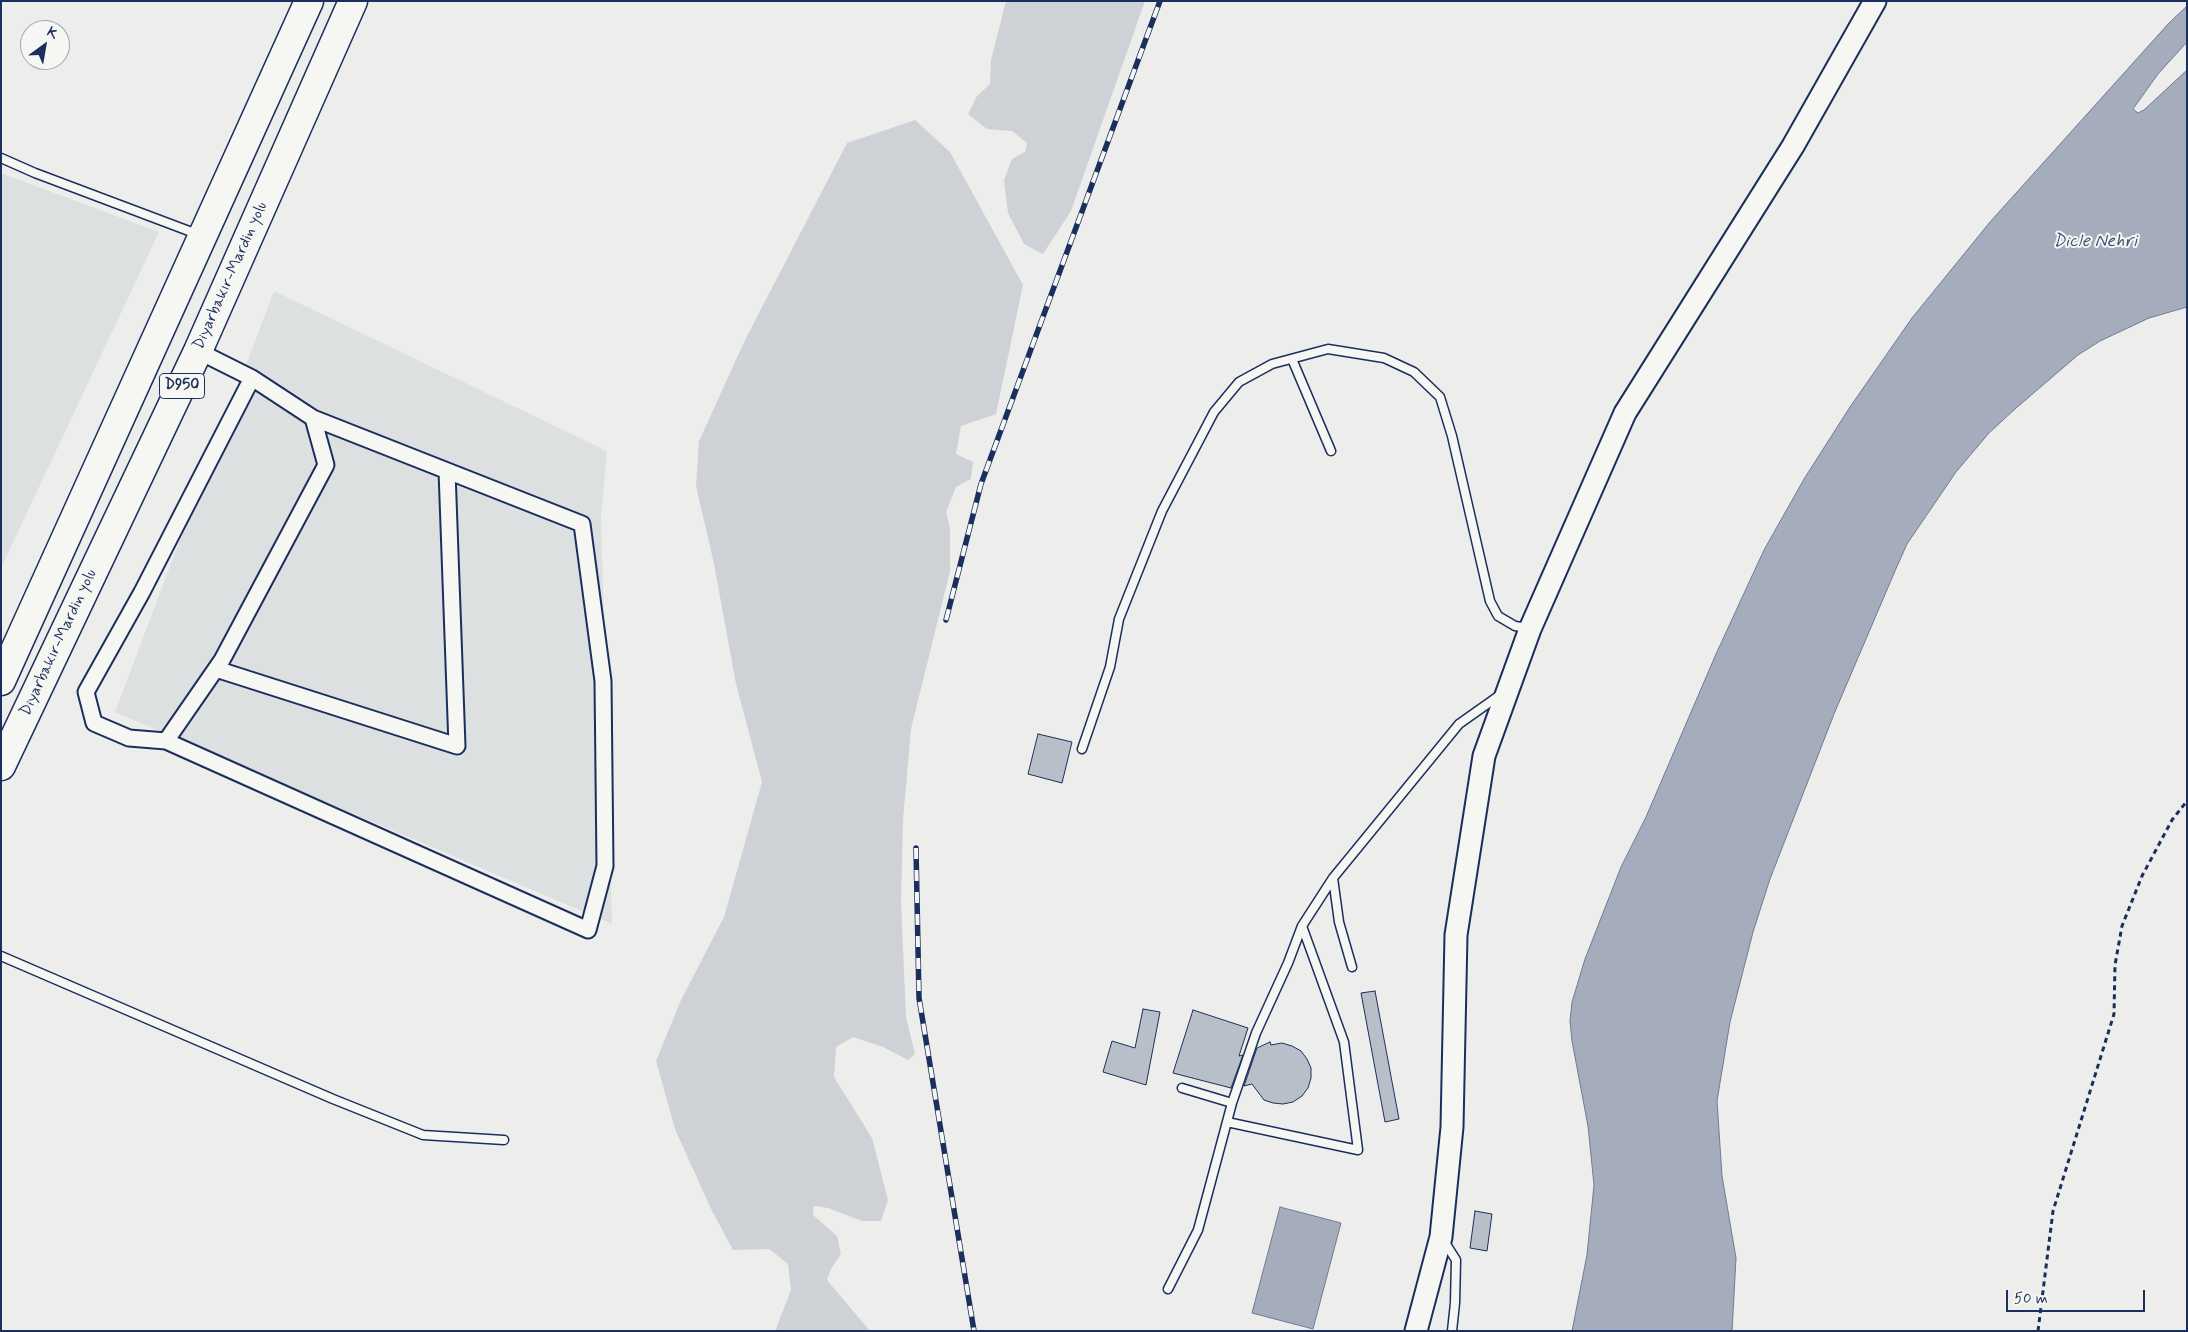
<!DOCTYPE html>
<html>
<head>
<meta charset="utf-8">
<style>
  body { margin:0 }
  #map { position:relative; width:2188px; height:1332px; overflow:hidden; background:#edeeec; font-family:Mynerve,sans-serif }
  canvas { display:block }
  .frame { position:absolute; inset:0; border:2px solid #1b2f5e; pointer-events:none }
  .north { position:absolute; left:20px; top:20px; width:50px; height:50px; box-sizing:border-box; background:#f6f6f2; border:1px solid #9ea6b7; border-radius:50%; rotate:32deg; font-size:14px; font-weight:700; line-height:20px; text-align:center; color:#1b2f5e }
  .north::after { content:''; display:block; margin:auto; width:18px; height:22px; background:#1b2f5e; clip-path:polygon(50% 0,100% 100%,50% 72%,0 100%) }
  .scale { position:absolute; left:2006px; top:1290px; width:139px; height:22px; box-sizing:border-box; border:2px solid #1b2f5e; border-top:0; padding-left:6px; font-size:15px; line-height:18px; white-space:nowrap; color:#1b2f5e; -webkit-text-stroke:4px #f6f6f2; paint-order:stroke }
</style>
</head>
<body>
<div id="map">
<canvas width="2188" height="1332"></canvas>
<div class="frame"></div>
<div class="north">K</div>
<div class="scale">50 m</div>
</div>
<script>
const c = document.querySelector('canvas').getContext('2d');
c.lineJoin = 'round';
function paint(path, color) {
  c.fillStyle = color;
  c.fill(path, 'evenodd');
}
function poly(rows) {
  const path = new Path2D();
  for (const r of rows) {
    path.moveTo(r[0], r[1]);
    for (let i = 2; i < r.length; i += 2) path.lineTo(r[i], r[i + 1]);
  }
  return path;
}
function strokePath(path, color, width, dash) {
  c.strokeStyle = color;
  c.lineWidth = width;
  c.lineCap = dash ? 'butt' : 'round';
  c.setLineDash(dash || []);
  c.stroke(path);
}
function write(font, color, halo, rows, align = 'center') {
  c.font = font + ' Mynerve,sans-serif';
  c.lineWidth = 4;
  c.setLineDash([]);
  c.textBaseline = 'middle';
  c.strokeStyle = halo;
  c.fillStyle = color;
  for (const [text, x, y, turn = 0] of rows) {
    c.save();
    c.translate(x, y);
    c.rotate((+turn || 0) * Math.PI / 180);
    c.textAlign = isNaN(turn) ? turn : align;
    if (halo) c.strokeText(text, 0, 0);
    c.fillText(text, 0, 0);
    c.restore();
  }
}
const built = poly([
  [1,173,159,232,1,568],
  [274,291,607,451,601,516,612,924,115,712]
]);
const green = poly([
  [1006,1,1145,1,1071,211,1043,254,1024,244,1008,213,1004,180,1012,159,1025,152,1027,143,1012,131,987,129,968,114,977,96,990,84,991,60],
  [915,120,950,152,1023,285,996,414,961,426,956,454,973,462,971,479,956,487,946,512,950,528,950,571,911,729,903,820,901,902,906,1017,915,1054,908,1060,883,1047,853,1037,836,1047,834,1077,872,1138,888,1200,881,1221,862,1221,828,1208,814,1206,813,1215,837,1236,841,1254,831,1269,827,1280,870,1331,775,1331,791,1290,788,1264,769,1249,733,1250,711,1209,675,1129,656,1061,681,1000,724,917,762,782,736,684,714,564,696,486,699,441,745,340,847,143]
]);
const water = poly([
  [2187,6,2187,42,2158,74,2133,109,2138,113,2144,110,2187,70,2187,307,2149,318,2100,341,2078,355,2015,409,1989,433,1956,472,1907,544,1895,571,1834,714,1770,879,1753,932,1730,1022,1717,1101,1722,1176,1736,1258,1732,1331,1572,1331,1587,1255,1594,1185,1588,1126,1572,1041,1570,1021,1572,1002,1585,959,1621,867,1646,817,1716,654,1764,550,1804,479,1850,407,1912,318,1990,222,2169,23,2187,6],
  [1280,1207,1341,1223,1313,1329,1252,1313,1280,1207]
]);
const building = poly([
  [1038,734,1072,742,1062,783,1028,774,1038,734],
  [1375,991,1399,1119,1385,1122,1361,993,1375,991],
  [1143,1009,1160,1012,1146,1085,1103,1072,1112,1041,1135,1048,1143,1009],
  [1193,1010,1248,1028,1239,1056,1243,1055,1231,1088,1173,1073,1193,1010],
  [1270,1042,1271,1045,1282,1043,1292,1046,1301,1051,1307,1059,1311,1068,1311,1078,1308,1088,1302,1096,1293,1102,1283,1104,1273,1103,1264,1100,1252,1084,1244,1086,1257,1048,1270,1042],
  [1475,1211,1492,1214,1487,1251,1470,1248,1475,1211]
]);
const path = poly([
  [2038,1331,2053,1211,2114,1014,2115,965,2122,926,2142,876,2172,820,2187,801]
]);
const lane = poly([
  [1,158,35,173,197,234],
  [1292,359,1331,451],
  [1082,749,1110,667,1119,619,1162,511,1214,412,1239,382,1272,364,1328,349,1384,358,1414,372,1440,397,1452,436,1490,601,1498,616,1515,626,1528,628],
  [1333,878,1339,922,1352,967],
  [1,956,333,1099,423,1135,504,1140],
  [1182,1088,1232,1103],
  [1227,1122,1358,1150,1344,1042,1302,926],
  [1444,1241,1456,1260,1455,1303,1452,1331],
  [1168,1289,1198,1230,1232,1103,1256,1033,1288,963,1302,926,1333,878,1459,724,1500,695]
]);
const street = poly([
  [198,351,252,378,313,418,582,524,603,681,605,866,588,930,166,741,222,660,326,465,313,418],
  [216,669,457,746,447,471],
  [166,741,129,738,94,723,86,692,142,592,252,378]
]);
const secondary = poly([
  [1416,1331,1441,1237,1452,1127,1456,935,1484,756,1530,629,1625,413,1793,146,1875,1]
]);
const highway = poly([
  [1,681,309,1],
  [1,766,198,351,353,1]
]);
const rail = poly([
  [946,620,981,484,1160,1],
  [916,848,919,998,974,1331]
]);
const shields = [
  [182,386,45]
];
const shieldNames = [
  ["D950",182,386]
];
const streetNames = [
  ["Diyarbakır-Mardin yolu",231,276,-66],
  ["Diyarbakır-Mardin yolu",59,643,-65]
];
const waterNames = [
  ["Dicle Nehri",2095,242]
];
paint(built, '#dde0e1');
paint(green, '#ced2d7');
paint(water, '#a5acbc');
strokePath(water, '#6e7a96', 1);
paint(building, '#b9bfc8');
strokePath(building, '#1b2f5e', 1);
strokePath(lane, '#1b2f5e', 11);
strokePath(street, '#1b2f5e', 19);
strokePath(secondary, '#1b2f5e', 25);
strokePath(highway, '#1b2f5e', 31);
strokePath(path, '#1b2f5e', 3, [5, 4]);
strokePath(lane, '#f6f6f2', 8);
strokePath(street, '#f6f6f2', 15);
strokePath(secondary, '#f6f6f2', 21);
strokePath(highway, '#f6f6f2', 28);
strokePath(rail, '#1b2f5e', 5.5);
strokePath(rail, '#f6f6f2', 4, [11]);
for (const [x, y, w] of shields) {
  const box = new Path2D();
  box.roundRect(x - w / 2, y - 12.5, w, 25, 4);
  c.fillStyle = '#f6f6f2';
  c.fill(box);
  strokePath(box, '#1b2f5e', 1);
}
write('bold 15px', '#1b2f5e', null, shieldNames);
write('16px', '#1b2f5e', '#f6f6f2', streetNames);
write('italic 18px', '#44547a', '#f6f6f2', waterNames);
</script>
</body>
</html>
